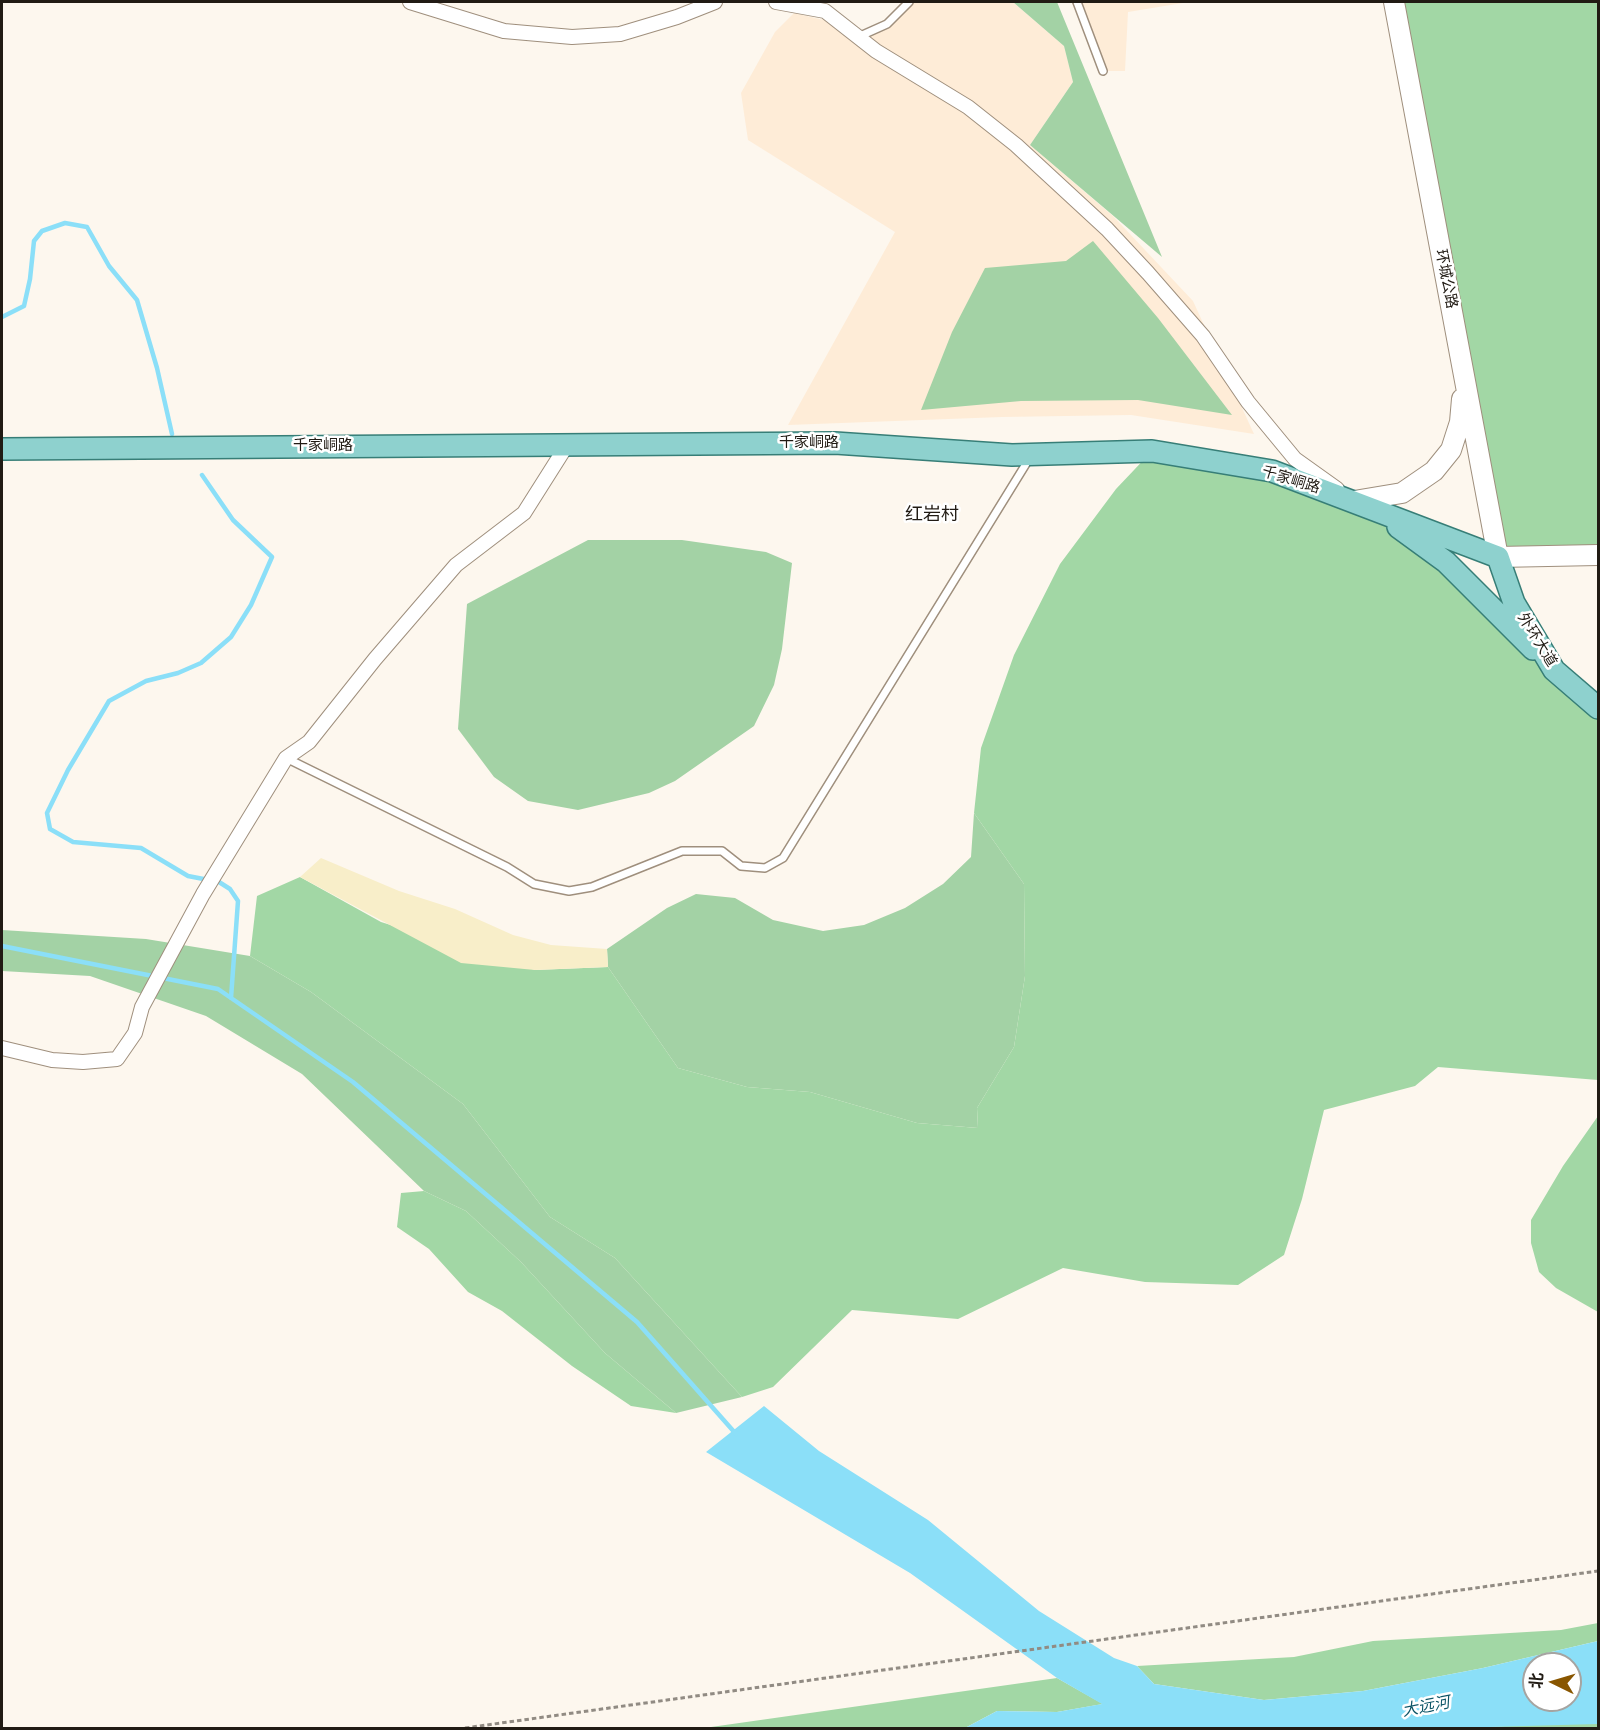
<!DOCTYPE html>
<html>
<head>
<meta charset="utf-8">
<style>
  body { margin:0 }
  #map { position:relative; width:1600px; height:1730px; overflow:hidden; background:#fdf7ee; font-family:"Noto Sans","Noto Sans SC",sans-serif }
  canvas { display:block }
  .frame { position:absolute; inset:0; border:3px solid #211b14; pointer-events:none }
  .north { position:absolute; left:1522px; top:1652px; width:60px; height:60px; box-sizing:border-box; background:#fff; border:2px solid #a6a4a1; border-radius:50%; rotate:275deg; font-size:16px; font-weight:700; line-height:24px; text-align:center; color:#211b14 }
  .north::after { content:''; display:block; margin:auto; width:21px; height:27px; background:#895600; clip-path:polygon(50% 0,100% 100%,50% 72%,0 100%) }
</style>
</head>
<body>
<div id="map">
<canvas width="1600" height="1730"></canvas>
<div class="frame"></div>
<div class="north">北</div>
</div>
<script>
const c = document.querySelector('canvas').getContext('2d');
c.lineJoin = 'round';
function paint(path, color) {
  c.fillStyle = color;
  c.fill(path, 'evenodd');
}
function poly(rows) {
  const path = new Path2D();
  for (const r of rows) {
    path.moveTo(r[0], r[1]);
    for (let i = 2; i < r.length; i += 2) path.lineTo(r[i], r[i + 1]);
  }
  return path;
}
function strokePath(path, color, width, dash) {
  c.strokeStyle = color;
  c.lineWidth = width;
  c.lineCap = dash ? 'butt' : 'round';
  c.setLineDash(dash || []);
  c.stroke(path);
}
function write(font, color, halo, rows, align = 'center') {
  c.font = font + ' "Noto Sans","Noto Sans SC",sans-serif';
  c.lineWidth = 5;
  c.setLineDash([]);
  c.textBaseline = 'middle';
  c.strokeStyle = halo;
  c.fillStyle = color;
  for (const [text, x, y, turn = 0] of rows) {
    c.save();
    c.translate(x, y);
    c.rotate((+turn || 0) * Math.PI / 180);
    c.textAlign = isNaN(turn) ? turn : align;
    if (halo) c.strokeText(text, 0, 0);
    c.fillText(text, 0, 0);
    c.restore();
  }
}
const built = poly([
  [909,2,1013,2,1064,46,1073,82,1030,145,1113,216,1193,301,1254,434,1131,415,1002,417,788,425,895,232,748,140,741,93,775,32,794,13,841,24,858,37,887,24],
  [1077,2,1189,2,1128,12,1125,71,1103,71]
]);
const green = poly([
  [1013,2,1057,2,1162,257,1030,145,1073,82,1064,46],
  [1093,241,1158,318,1232,415,1138,400,1021,401,921,410,952,332,985,268,1066,261],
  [588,540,682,540,766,552,792,563,782,649,774,685,754,726,675,781,649,793,578,810,528,801,494,777,458,729,467,604],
  [974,813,1024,884,1025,976,1014,1047,977,1108,978,1128,917,1123,810,1092,747,1087,678,1068,608,967,607,949,667,908,696,894,735,898,773,920,823,931,864,925,905,908,943,884,971,857],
  [2,930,146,939,250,956,311,992,463,1104,550,1217,615,1258,742,1397,676,1413,605,1353,521,1262,466,1211,424,1191,302,1074,206,1016,90,976,2,971]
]);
const forest = poly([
  [1394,2,1598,2,1598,555,1498,557],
  [1152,451,1354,501,1435,553,1598,708,1598,1080,1438,1067,1415,1086,1324,1110,1302,1199,1284,1255,1238,1285,1145,1282,1063,1268,958,1319,852,1310,773,1387,742,1397,615,1258,550,1217,463,1104,311,992,250,956,257,896,300,877,381,922,535,970,608,967,678,1068,747,1087,810,1092,917,1123,978,1128,977,1108,1014,1047,1025,976,1024,884,974,813,981,748,1014,655,1060,564,1116,489],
  [1598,1116,1598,1312,1556,1288,1539,1272,1531,1243,1531,1220,1563,1166],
  [424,1191,466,1211,521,1262,605,1353,676,1413,631,1406,572,1366,502,1311,468,1292,429,1249,397,1227,401,1193],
  [1598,1623,1598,1641,1483,1668,1363,1691,1264,1700,1154,1684,1137,1666,1294,1657,1373,1641,1561,1630],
  [1057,1678,1103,1704,1057,1712,997,1711,965,1728,704,1728],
  [1584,1723,1598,1724,1598,1728,1453,1728]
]);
const sand = poly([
  [321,858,399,891,455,909,513,935,551,945,607,949,608,967,535,970,461,963,300,877]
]);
const water = poly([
  [764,1406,819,1451,928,1520,1039,1611,1114,1658,1137,1666,1154,1684,1264,1700,1363,1691,1483,1668,1598,1641,1598,1724,1453,1728,965,1728,997,1711,1057,1712,1102,1704,1057,1678,910,1573,706,1452],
  [1534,1664,1570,1664,1570,1700,1534,1700]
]);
const stream = poly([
  [2,317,24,306,30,279,34,241,42,231,65,223,87,227,109,266,137,300,157,368,172,434],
  [202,475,233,520,272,557,251,605,231,637,201,663,178,673,146,681,109,701,68,770,47,813,50,829,73,842,141,848,188,876,219,882,230,889,238,901,231,998],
  [2,946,218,989,353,1082,637,1322,736,1434]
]);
const path = poly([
  [465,1728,1598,1571]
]);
const lane = poly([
  [1077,2,1103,71],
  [858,37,887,24,909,2],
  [286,758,507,867,534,884,569,891,592,887,682,851,722,851,741,866,765,868,783,858,1029,459]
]);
const street = poly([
  [410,2,504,31,572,37,620,34,677,17,715,2],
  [776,2,825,11,876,51,968,107,1016,145,1107,229,1148,273,1203,336,1248,402,1295,459,1337,489],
  [2,1048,52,1060,83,1062,117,1059,135,1033,142,1007,203,894,286,758,309,742,375,659,456,565,524,513,567,445]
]);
const secondary = poly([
  [1394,2,1498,557,1598,555],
  [1354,501,1402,493,1434,471,1451,450,1460,422,1462,399]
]);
const primary = poly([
  [2,449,835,443,1012,455,1152,451,1272,471,1498,557,1514,603,1554,670,1598,708],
  [1398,527,1446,562,1533,649]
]);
const streetNames = [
  ["环城公路",1446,279,79],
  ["千家峒路",809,443],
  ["千家峒路",323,446],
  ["千家峒路",1291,480,17],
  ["外环大道",1537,640,58]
];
const waterNames = [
  ["大远河",1426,1707,-11]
];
const quarterNames = [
  ["红岩村",932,515]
];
paint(built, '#feecd7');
paint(green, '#a3d2a5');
paint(forest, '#a2d7a5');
paint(sand, '#f8eec9');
paint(water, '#8bdff8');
strokePath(stream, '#8bdff8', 4.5);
strokePath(lane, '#9f8f7d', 10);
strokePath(street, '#9f8f7d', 16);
strokePath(secondary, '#9f8f7d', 22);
strokePath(primary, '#377e77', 24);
strokePath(path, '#918b83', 3, [4.5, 3]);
strokePath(lane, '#fff', 7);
strokePath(street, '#fff', 14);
strokePath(secondary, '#fff', 20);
strokePath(primary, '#8ed1ce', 21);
write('15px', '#211b14', '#fff', streetNames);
write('italic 16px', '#0d5567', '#fff', waterNames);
write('18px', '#211b14', '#fff', quarterNames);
</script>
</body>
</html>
